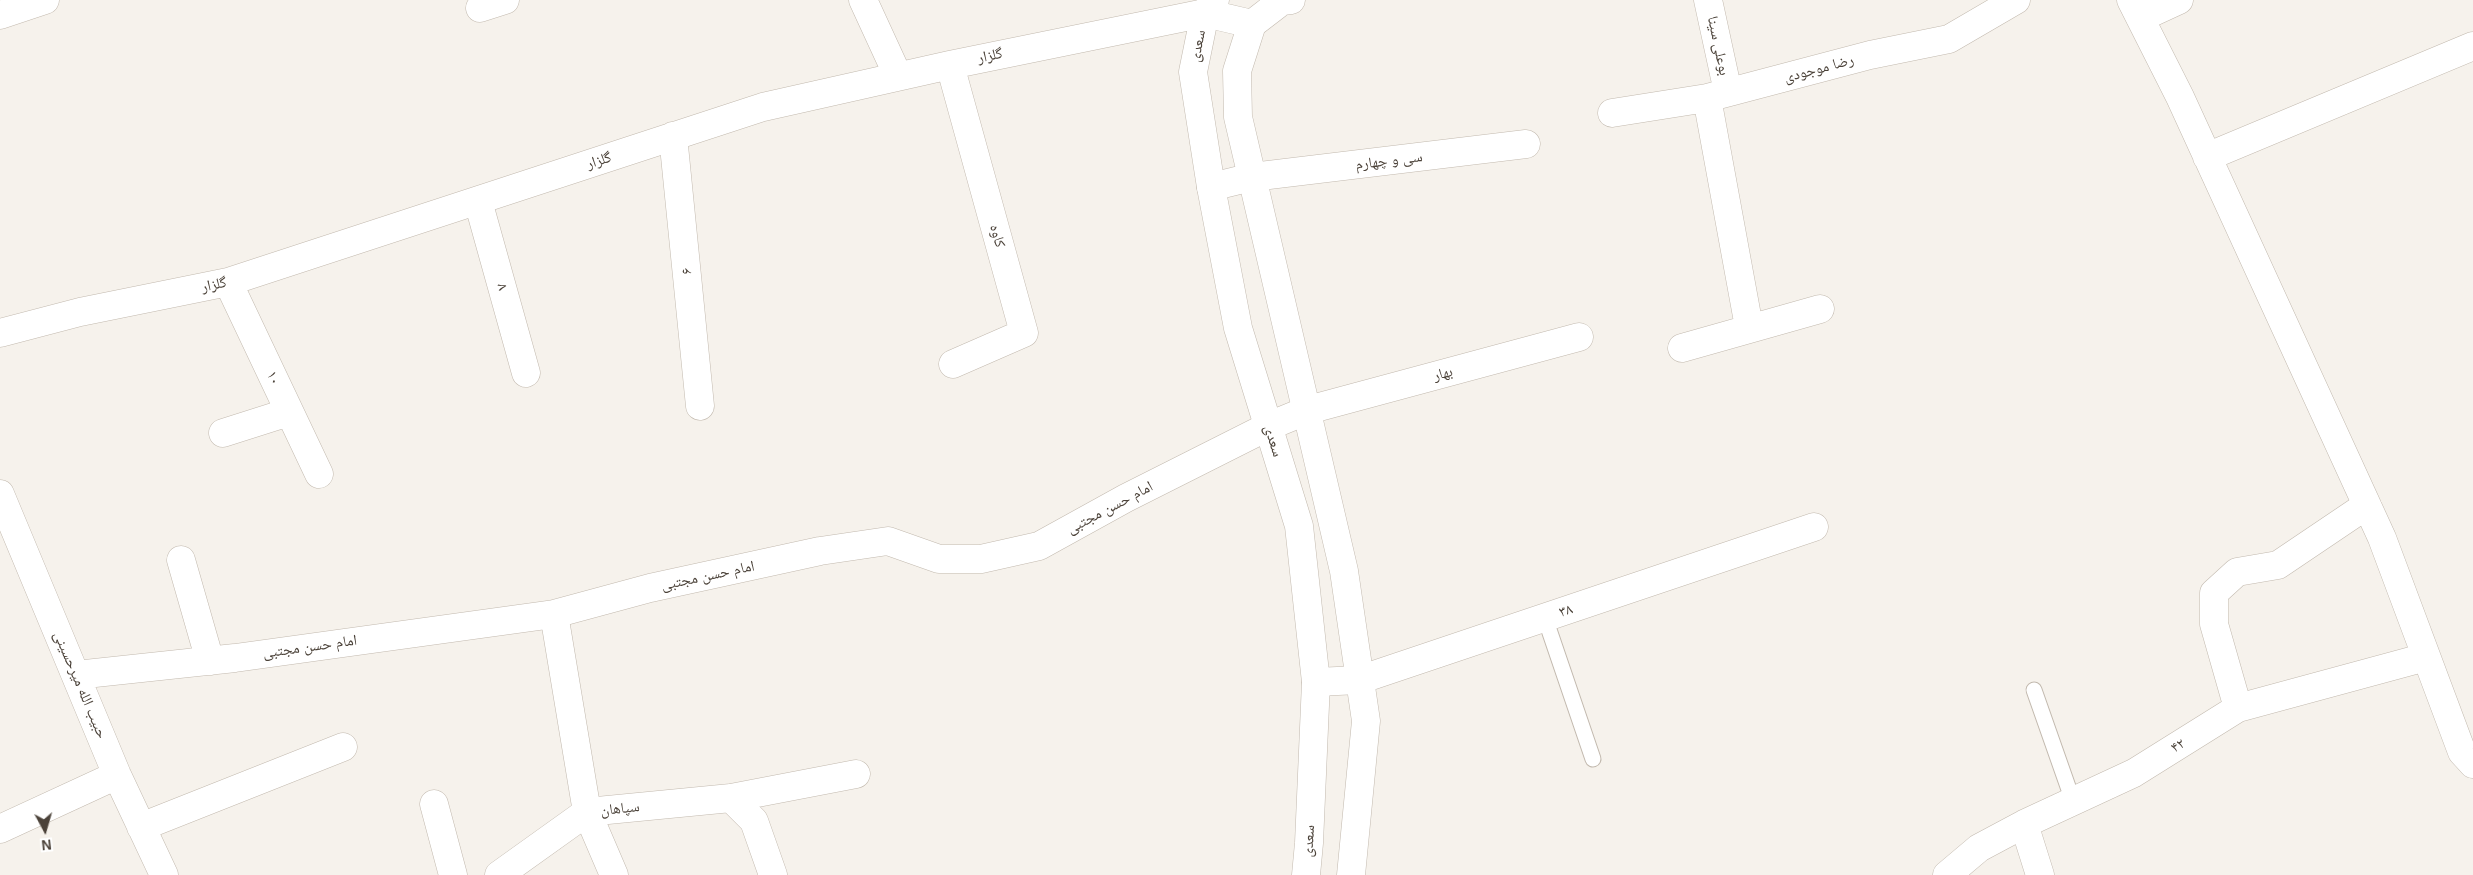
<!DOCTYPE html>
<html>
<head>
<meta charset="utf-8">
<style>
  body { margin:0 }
  #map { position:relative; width:2473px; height:875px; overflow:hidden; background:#f6f2ec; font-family:Helvetica,sans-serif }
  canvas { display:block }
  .north { position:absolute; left:20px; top:805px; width:50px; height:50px; -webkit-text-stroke:4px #fff; paint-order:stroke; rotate:174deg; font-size:14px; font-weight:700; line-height:20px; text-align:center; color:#4b4239 }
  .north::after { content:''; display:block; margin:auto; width:18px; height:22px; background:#4b4239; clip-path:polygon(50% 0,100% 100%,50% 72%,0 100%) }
</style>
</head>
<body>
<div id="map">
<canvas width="2473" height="875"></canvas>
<div class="north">N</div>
</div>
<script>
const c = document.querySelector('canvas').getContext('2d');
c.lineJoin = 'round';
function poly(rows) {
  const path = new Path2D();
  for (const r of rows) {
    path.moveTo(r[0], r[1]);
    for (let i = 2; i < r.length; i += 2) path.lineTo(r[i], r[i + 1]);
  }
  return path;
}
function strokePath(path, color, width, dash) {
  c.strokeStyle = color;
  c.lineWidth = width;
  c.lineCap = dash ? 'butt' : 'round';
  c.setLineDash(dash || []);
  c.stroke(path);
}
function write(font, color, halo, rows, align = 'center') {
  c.font = font + ' Helvetica,"Noto Naskh Arabic",sans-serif';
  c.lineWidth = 5;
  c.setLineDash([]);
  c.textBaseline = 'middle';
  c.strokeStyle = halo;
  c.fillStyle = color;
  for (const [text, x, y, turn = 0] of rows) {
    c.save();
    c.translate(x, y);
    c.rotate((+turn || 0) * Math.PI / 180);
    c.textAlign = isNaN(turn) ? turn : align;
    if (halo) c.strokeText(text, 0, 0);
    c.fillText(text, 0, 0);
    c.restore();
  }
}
const service = poly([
  [1545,618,1593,759],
  [2034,690,2073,801]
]);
const minor = poly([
  [863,0,898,76],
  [1708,0,1728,92],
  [2131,0,2180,97,2382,538,2462,752,2473,764],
  [480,8,505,0],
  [0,15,45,0],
  [2140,18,2179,0],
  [950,65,1024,333,953,364],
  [1707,98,1749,327],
  [1612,113,1707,98,1870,55,1949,39,2016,0],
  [673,136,700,406],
  [2207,157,2473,46],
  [1211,187,1252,177,1526,144],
  [478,201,526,373],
  [228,282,319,474],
  [0,333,80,312,228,282,763,107,950,65,1205,13,1252,24],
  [1682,348,1820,309],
  [223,433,289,412],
  [0,494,117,775,164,875],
  [181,560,210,661],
  [554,614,587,812,614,875],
  [76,675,235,658,554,614,650,588,820,551,888,541,939,559,981,559,1039,546,1126,498,1269,426,1308,410,1579,337],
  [1316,682,1359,680,1814,527],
  [2238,708,2214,624,2214,593,2237,572,2278,565,2367,505],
  [731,798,754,821,773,875],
  [434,804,453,875],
  [2024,824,2040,875],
  [141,827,343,747],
  [0,829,117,775],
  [499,875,587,812,731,798,856,774],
  [1947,875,1979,848,2024,824,2134,773,2238,708,2426,657]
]);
const tertiary = poly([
  [1215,0,1205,13,1193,72,1211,187,1238,328,1299,526,1316,682,1309,843,1306,875],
  [1291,0,1282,1,1252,24,1237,71,1238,117,1344,571,1366,721,1351,875]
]);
const streetNames = [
  ["سعدی",1198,46,-79],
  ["بوعلی سینا",1718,46,78],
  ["گلزار",990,56,-12],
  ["رضا موجودی",1819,69,-15],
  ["گلزار",599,161,-18],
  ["سی و چهارم",1389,161,-7],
  ["کاوه",997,236,75],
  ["۶",687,271,-96],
  ["گلزار",214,285,-12],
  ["۸",502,287,75],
  ["بهار",1443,374,-15],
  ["۱۰",273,378,65],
  ["سعدی",1273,441,73],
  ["امام حسن مجتبی",1110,508,-28],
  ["امام حسن مجتبی",708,576,-12],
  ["۳۸",1566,611,-19],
  ["امام حسن مجتبی",310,647,-8],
  ["حبیب الله میرحسینی",80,685,67],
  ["۴۲",2178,746,-32],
  ["سپاهان",620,809,-6],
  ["سعدی",1309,841,-86]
];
strokePath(service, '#c2b9ae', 17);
strokePath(minor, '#c2b9ae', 29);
strokePath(tertiary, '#c2b9ae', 29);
strokePath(service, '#fff', 15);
strokePath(minor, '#fff', 28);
strokePath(tertiary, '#fff', 28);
write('15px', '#4b4239', '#fff', streetNames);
</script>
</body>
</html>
